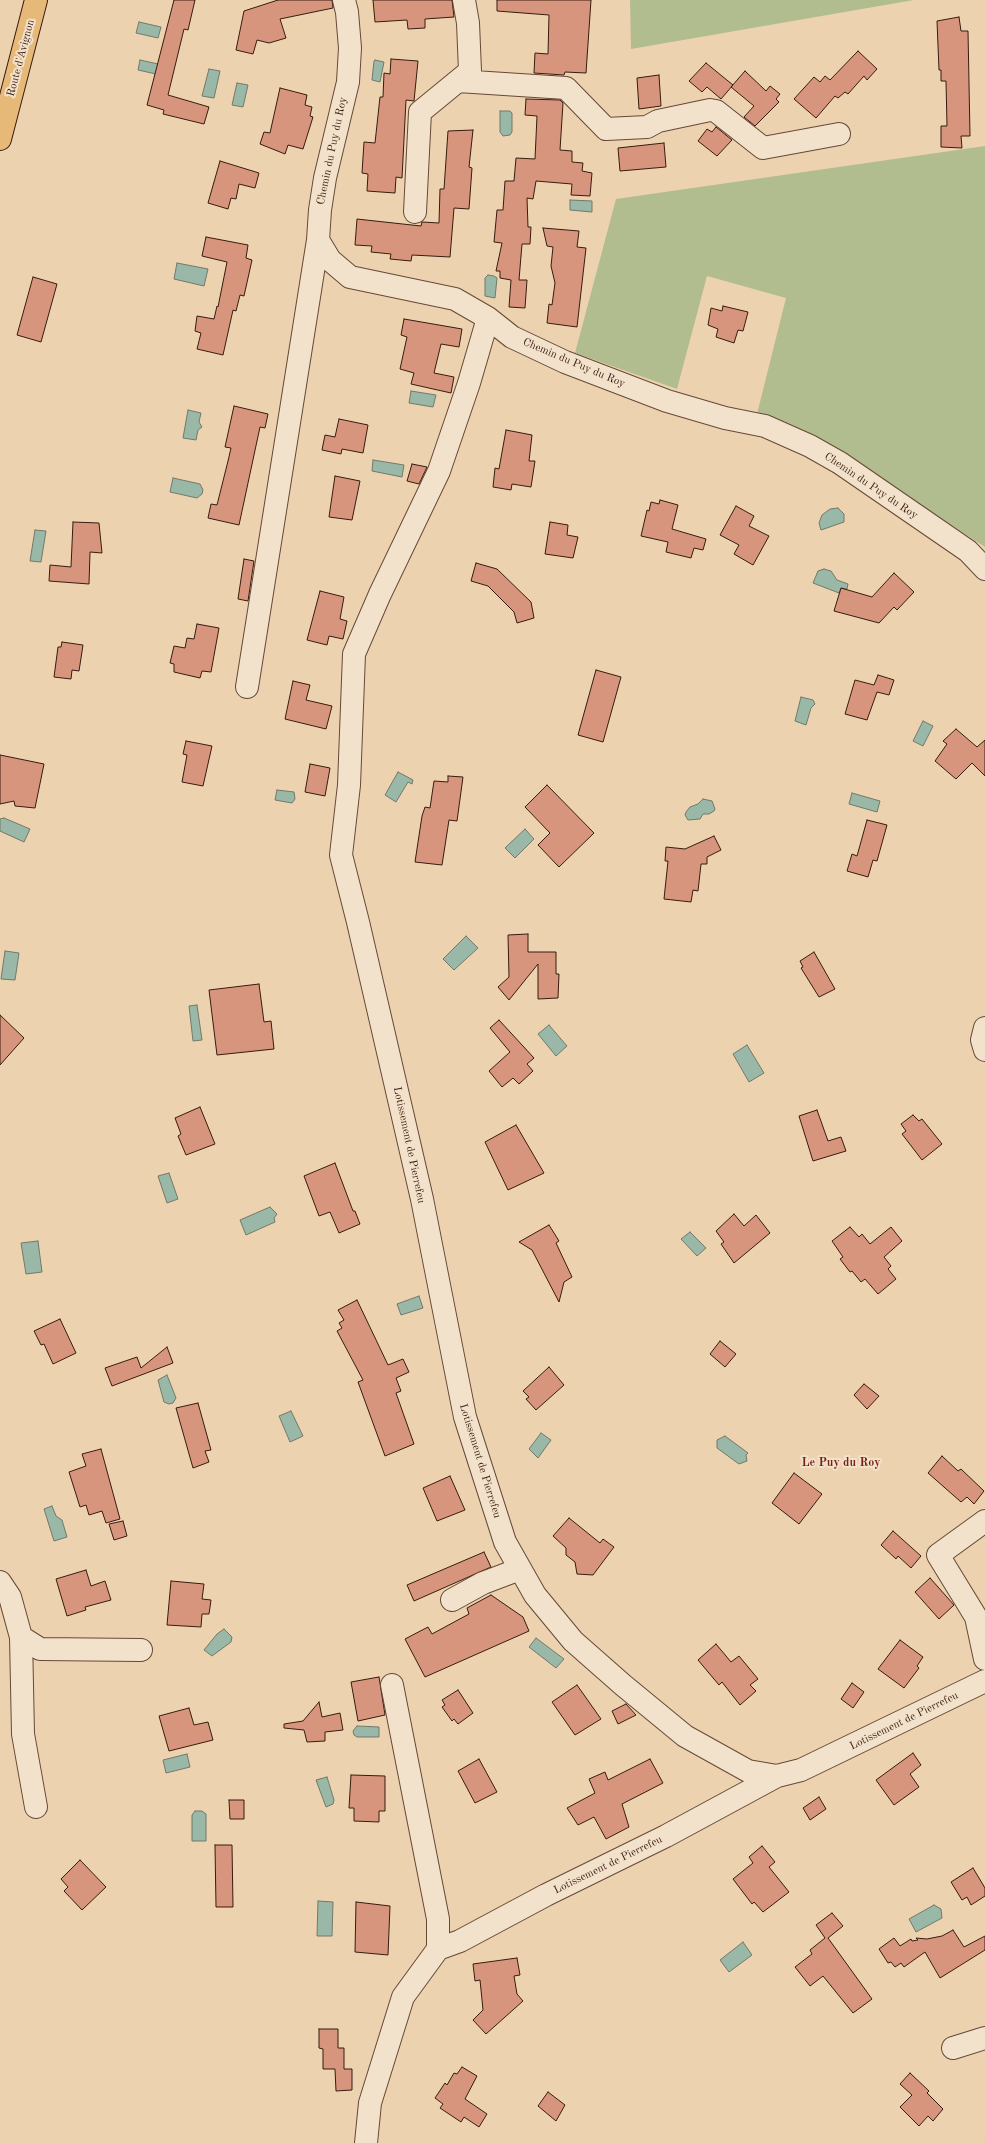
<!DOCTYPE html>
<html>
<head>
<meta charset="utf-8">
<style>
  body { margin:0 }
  canvas { display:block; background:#ecd2af }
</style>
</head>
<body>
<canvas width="985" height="2143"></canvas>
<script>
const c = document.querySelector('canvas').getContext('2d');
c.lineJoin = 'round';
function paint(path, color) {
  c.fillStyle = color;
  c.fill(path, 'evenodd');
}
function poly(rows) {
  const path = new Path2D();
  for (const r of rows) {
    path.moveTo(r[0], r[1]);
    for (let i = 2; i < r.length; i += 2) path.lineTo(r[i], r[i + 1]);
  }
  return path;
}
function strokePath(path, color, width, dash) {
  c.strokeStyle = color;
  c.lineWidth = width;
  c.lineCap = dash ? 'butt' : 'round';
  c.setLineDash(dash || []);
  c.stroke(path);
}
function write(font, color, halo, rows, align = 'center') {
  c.font = font + ' "Old Standard TT",serif';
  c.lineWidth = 4;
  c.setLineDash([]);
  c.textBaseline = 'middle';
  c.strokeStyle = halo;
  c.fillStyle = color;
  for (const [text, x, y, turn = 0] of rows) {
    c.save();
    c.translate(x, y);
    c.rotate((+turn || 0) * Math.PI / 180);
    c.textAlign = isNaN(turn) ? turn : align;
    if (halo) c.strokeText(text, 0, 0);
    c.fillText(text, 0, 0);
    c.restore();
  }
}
const green = poly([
  [630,0,914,0,631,49],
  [985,146,985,547,816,436,757,414,786,298,707,276,677,389,575,353,616,199]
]);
const water = poly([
  [139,22,161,27,158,38,136,33,139,22],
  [140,60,158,64,156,74,138,70,140,60],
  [375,60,384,62,380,82,372,80,374,61,375,60],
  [209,69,220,71,214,98,202,96,209,69],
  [237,83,248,85,243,107,232,105,237,83],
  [500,111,510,111,512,113,512,132,510,135,503,136,500,132,500,111],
  [570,200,592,201,592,212,570,210,570,200],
  [177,263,208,269,204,286,174,279,177,263],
  [488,275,494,276,497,278,495,298,485,296,485,278,488,275],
  [411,391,436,395,433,407,409,403,411,391],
  [188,410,201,413,199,422,202,427,198,430,196,440,183,438,188,410],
  [373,460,404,465,402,477,372,471,373,460],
  [173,478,200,484,203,490,202,494,197,498,170,492,173,478],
  [838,508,844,514,844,522,821,530,819,523,822,515,830,509,838,508],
  [35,530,46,531,41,562,30,561,35,530],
  [824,569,831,571,837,580,848,584,847,589,841,588,839,593,813,583,818,571,824,569],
  [801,697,813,700,815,704,811,708,806,725,795,721,801,697],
  [923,721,933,726,923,746,913,741,923,721],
  [398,772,413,780,412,784,408,782,396,802,385,795,398,772],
  [277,790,294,792,295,799,292,803,275,800,277,790],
  [852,793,880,801,877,812,849,804,852,793],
  [703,799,712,801,715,809,714,811,709,814,703,814,700,819,688,820,685,815,686,812,690,807,698,804,703,799],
  [4,818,30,829,24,842,0,831,0,819,4,818],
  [525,829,534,839,515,858,505,848,525,829],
  [466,936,478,948,454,970,443,959,466,936],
  [5,951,19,953,15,980,1,979,5,951],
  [197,1005,202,1040,193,1041,189,1006,197,1005],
  [549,1025,567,1046,556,1056,538,1034,549,1025],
  [747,1045,764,1073,749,1082,733,1054,747,1045],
  [169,1173,178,1199,167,1203,158,1176,169,1173],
  [270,1207,277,1214,274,1218,275,1222,246,1235,240,1220,270,1207],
  [690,1232,706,1248,697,1256,681,1239,690,1232],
  [38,1241,42,1272,26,1274,21,1243,38,1241],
  [419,1296,423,1308,401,1315,397,1304,419,1296],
  [167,1375,176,1398,173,1403,169,1404,164,1402,158,1380,167,1375],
  [291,1411,303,1436,290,1442,279,1416,291,1411],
  [541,1433,551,1440,538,1458,529,1449,541,1433],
  [725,1436,748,1453,746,1455,747,1461,739,1464,717,1448,717,1440,725,1436],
  [52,1506,56,1516,62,1520,67,1537,54,1541,44,1509,52,1506],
  [224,1629,232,1637,231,1642,212,1656,204,1650,217,1634,224,1629],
  [536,1638,564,1659,556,1668,529,1647,536,1638],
  [357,1726,379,1727,379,1737,357,1737,354,1735,353,1731,357,1726],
  [187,1754,190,1767,166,1773,163,1760,187,1754],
  [327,1777,334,1800,333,1804,326,1807,316,1780,327,1777],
  [195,1811,202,1811,206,1814,206,1841,192,1841,192,1815,195,1811],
  [318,1901,333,1902,332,1936,317,1936,318,1901],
  [934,1905,941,1909,942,1918,916,1932,909,1919,934,1905],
  [743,1942,752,1955,729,1972,720,1960,743,1942]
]);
const building = poly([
  [174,0,195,0,188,30,184,29,168,95,209,107,204,124,163,114,164,110,147,105,174,0],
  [278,0,332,0,333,8,280,19,286,38,269,43,257,40,253,54,236,50,244,11,278,0],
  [373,0,452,0,454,17,425,19,425,28,408,29,407,20,375,22,373,0],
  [497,0,591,0,586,73,565,72,564,75,534,73,535,53,548,54,549,15,497,11,497,0],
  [959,17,961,31,968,31,970,136,961,136,962,148,941,147,941,126,947,126,946,81,941,81,941,70,939,70,937,21,959,17],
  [858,51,877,69,867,80,864,76,848,94,845,92,838,98,835,96,816,118,794,99,814,77,820,82,825,76,830,80,858,51],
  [391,59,418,61,414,101,406,100,402,178,396,177,395,193,367,191,368,174,362,173,364,142,375,143,380,97,383,97,384,73,390,74,391,59],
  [706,63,733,85,721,99,707,87,702,92,689,81,706,63],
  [745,71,766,91,770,86,780,94,776,99,779,102,755,126,744,117,754,106,731,87,745,71],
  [659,75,661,106,639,109,637,78,659,75],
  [280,88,307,95,305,105,312,107,310,116,313,117,303,149,288,145,285,154,260,144,264,132,270,133,280,88],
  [526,99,560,100,563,103,560,150,572,151,572,162,583,163,582,171,592,173,590,196,571,195,572,184,536,181,533,199,527,198,528,227,531,227,530,244,522,244,519,280,527,280,525,308,509,307,511,280,500,278,500,271,496,271,502,243,494,242,497,210,503,210,505,181,514,181,516,158,535,159,537,116,525,115,526,99],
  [716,127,732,140,717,156,698,141,707,129,712,132,716,127],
  [473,130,469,167,472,168,469,209,454,208,450,257,412,255,411,261,390,259,391,254,371,252,372,246,355,245,357,219,421,226,422,222,439,223,440,189,444,189,448,131,473,130],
  [664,143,666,167,620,171,618,148,664,143],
  [220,161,259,173,255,188,239,184,236,199,231,198,228,209,208,203,220,161],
  [543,228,579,231,577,247,586,248,577,327,547,323,549,304,552,305,555,283,551,266,553,247,547,246,543,228],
  [206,237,248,245,246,258,252,260,244,296,240,295,236,311,233,310,223,355,197,349,201,333,195,331,197,316,214,319,217,306,218,307,227,262,202,256,206,237],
  [33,277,57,284,41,342,17,335,33,277],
  [723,306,748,312,743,331,738,330,734,343,716,337,718,329,708,325,711,308,722,311,723,306],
  [404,319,462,329,459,347,441,344,434,373,454,377,451,393,411,384,414,373,400,369,407,337,401,335,404,319],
  [234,406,268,414,265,428,260,427,239,525,208,518,211,504,217,505,228,461,231,448,225,447,234,406],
  [339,419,368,425,363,453,342,449,341,454,322,450,325,435,335,437,339,419],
  [506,430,532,435,529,461,535,461,531,487,512,484,511,490,493,487,495,468,499,469,506,430],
  [412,464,427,467,419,484,407,481,412,464],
  [335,476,360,481,352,520,329,517,335,476],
  [660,500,678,505,672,529,706,539,703,550,694,548,691,558,666,552,668,542,641,536,647,510,649,511,651,502,659,504,660,500],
  [736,506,754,516,749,526,769,536,753,565,734,554,739,545,720,535,736,506],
  [73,522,99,523,102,553,90,552,89,584,49,581,50,565,71,567,73,522],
  [550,522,568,525,567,535,578,537,573,558,545,554,550,522],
  [244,559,254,561,248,601,238,599,244,559],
  [476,563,497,569,531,602,534,618,517,623,514,612,488,586,471,581,476,563],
  [894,573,914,592,897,610,894,607,879,623,834,611,841,588,872,597,894,573],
  [320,591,344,597,340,619,347,621,343,639,329,636,327,645,307,640,320,591],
  [197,624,219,628,211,672,202,671,200,678,174,672,174,664,170,663,174,646,185,648,187,638,194,639,197,624],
  [62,642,83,645,79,671,72,670,71,679,54,677,58,647,61,647,62,642],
  [596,670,621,677,603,742,578,735,596,670],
  [878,675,894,680,889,695,877,692,867,720,845,714,855,680,874,685,878,675],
  [293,681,310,685,306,700,332,706,326,729,285,719,293,681],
  [956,729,977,747,985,740,985,776,972,763,956,779,935,761,947,744,943,741,956,729],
  [186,741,212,746,203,786,182,782,187,755,183,754,186,741],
  [0,755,44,764,35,808,15,806,14,801,0,804,0,755],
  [310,764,330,768,325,796,305,792,310,764],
  [448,776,463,777,457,821,449,820,442,865,415,862,422,816,425,807,430,808,434,781,448,782,448,776],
  [547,785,594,833,559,867,538,845,550,833,525,807,547,785],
  [867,820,887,825,877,861,873,860,868,877,847,871,852,854,857,856,867,820],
  [714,836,721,850,707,857,707,864,701,864,698,891,693,890,691,902,664,899,668,861,665,861,666,847,685,849,714,836],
  [528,934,528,952,556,952,556,974,559,974,558,998,538,999,538,964,509,1000,498,987,509,977,508,935,528,934],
  [814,952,835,989,819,997,801,968,803,967,800,961,814,952],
  [259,984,264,1022,271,1021,274,1049,217,1055,209,990,259,984],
  [0,1015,24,1038,0,1065,0,1015],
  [499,1020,534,1058,527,1064,533,1071,519,1084,513,1078,502,1087,489,1071,510,1052,490,1028,499,1020],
  [200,1107,215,1144,186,1155,178,1136,181,1134,175,1118,200,1107],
  [817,1110,828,1141,841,1137,846,1151,813,1161,799,1116,817,1110],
  [913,1115,919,1121,922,1119,942,1144,922,1160,902,1134,906,1131,901,1124,913,1115],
  [516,1125,544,1173,508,1190,485,1142,516,1125],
  [335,1163,353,1211,355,1211,360,1224,339,1233,330,1212,319,1216,304,1176,335,1163],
  [734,1214,744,1226,756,1215,770,1233,734,1263,721,1244,724,1242,716,1231,734,1214],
  [549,1225,559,1241,556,1243,572,1277,564,1282,559,1302,532,1250,519,1242,549,1225],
  [850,1227,859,1237,862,1234,870,1244,891,1227,902,1241,884,1257,891,1266,888,1269,896,1279,878,1294,865,1279,861,1282,852,1271,850,1272,840,1259,843,1257,832,1241,850,1227],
  [357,1300,388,1365,403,1359,409,1372,396,1378,401,1391,396,1393,414,1444,385,1456,358,1382,363,1380,337,1331,342,1328,339,1323,344,1320,338,1310,357,1300],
  [60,1319,76,1353,53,1364,44,1344,41,1345,34,1331,60,1319],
  [720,1341,736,1354,725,1367,710,1354,720,1341],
  [167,1347,173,1363,112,1386,105,1368,137,1357,141,1368,167,1347],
  [549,1367,564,1385,536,1410,526,1399,529,1397,523,1391,549,1367],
  [864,1384,879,1396,867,1409,854,1395,864,1384],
  [198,1403,211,1450,205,1451,209,1462,193,1468,176,1408,198,1403],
  [101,1449,120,1519,106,1523,102,1511,89,1515,86,1505,80,1507,69,1472,86,1466,82,1454,101,1449],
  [942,1456,958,1471,961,1469,984,1491,974,1504,967,1497,961,1502,928,1473,942,1456],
  [794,1473,822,1494,799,1524,772,1503,794,1473],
  [450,1476,465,1510,437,1521,423,1488,450,1476],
  [569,1518,600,1543,603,1539,614,1547,593,1575,577,1574,575,1562,566,1555,566,1548,553,1536,569,1518],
  [123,1521,127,1536,114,1540,109,1524,123,1521],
  [893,1531,921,1556,911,1568,898,1556,896,1559,881,1545,893,1531],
  [484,1552,491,1567,414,1601,407,1585,484,1552],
  [86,1570,91,1586,105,1581,111,1600,85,1607,86,1610,67,1616,56,1579,86,1570],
  [930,1578,954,1605,939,1619,915,1592,930,1578],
  [171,1581,204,1584,202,1599,211,1600,209,1614,202,1614,201,1627,167,1625,171,1581],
  [491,1595,523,1617,529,1631,425,1677,405,1639,428,1627,432,1634,469,1614,467,1608,491,1595],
  [900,1640,923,1657,917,1666,919,1668,904,1688,878,1669,900,1640],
  [716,1644,731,1662,739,1656,758,1679,750,1685,756,1691,740,1705,722,1682,719,1685,698,1660,716,1644],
  [379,1677,385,1715,358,1721,351,1682,379,1677],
  [852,1683,864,1692,853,1708,841,1699,852,1683],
  [577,1685,601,1719,575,1735,552,1702,577,1685],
  [458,1690,473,1713,458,1724,454,1719,452,1721,442,1707,445,1705,442,1700,458,1690],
  [319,1702,322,1717,340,1713,343,1730,325,1732,325,1741,307,1742,304,1730,284,1728,284,1724,303,1721,319,1702],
  [626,1704,636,1715,618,1724,612,1711,626,1704],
  [189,1708,194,1725,208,1722,213,1740,169,1751,159,1716,189,1708],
  [913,1753,921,1765,910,1774,919,1787,894,1805,876,1780,913,1753],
  [479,1759,497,1792,475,1803,458,1771,479,1759],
  [650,1759,663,1783,622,1804,629,1827,606,1839,594,1817,578,1825,567,1808,595,1793,589,1779,605,1772,608,1780,650,1759],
  [351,1775,385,1776,385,1811,379,1811,379,1822,354,1821,354,1808,349,1808,351,1775],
  [819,1797,826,1809,810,1820,803,1808,819,1797],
  [229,1800,244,1800,244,1819,230,1819,229,1800],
  [215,1845,232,1845,233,1907,216,1907,215,1845],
  [762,1846,775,1862,769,1867,789,1892,763,1912,754,1902,752,1904,733,1879,753,1863,749,1857,762,1846],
  [80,1860,106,1887,82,1910,64,1891,68,1887,61,1879,80,1860],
  [973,1868,985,1888,985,1896,971,1905,967,1897,962,1900,951,1882,973,1868],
  [356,1902,390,1906,388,1955,355,1952,356,1902],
  [832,1913,843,1926,828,1938,872,1999,853,2013,823,1976,810,1986,795,1967,812,1954,810,1950,825,1938,816,1925,832,1913],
  [953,1930,964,1947,985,1936,985,1950,940,1978,925,1952,904,1967,901,1963,895,1967,891,1962,888,1963,879,1949,894,1938,900,1946,911,1939,912,1941,918,1940,916,1938,927,1939,942,1936,953,1930],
  [517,1958,520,1975,514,1976,517,1994,523,2001,486,2034,473,2020,483,2010,480,1980,475,1981,473,1964,517,1958],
  [319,2029,338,2029,338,2048,344,2048,344,2069,352,2069,352,2090,336,2091,335,2069,323,2069,323,2049,319,2048,319,2029],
  [462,2067,477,2076,465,2099,487,2114,479,2127,464,2117,461,2122,440,2108,443,2104,435,2098,445,2083,447,2085,454,2073,457,2074,462,2067],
  [910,2073,929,2091,927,2093,943,2109,933,2121,928,2116,919,2126,900,2107,912,2095,900,2084,910,2073],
  [548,2092,565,2105,556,2121,538,2106,548,2092]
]);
const minor = poly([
  [344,0,347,12,350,48,348,82,325,178,320,210,318,240,330,260,350,277,455,299,488,318,512,337,565,362,667,401,725,418,765,426,810,446,840,463,968,551,985,569],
  [458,81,566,88,606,129,647,127,658,121,710,110,716,111,763,148,839,134],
  [415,212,420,112,470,71,468,23,464,0],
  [488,318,469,383,439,471,380,594,354,654,349,785,341,855,358,922,422,1199,465,1417,505,1542,535,1595,573,1641,623,1685,685,1736,748,1771,777,1776,801,1770,985,1681],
  [247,687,318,240],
  [985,1028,982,1040,985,1050],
  [985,1521,938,1555,976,1617,985,1659],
  [0,1582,10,1597,21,1637,23,1734,36,1807],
  [452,1600,483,1583,520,1569],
  [21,1637,40,1649,141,1650],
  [392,1685,438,1919,438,1949],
  [953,2048,985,2038],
  [366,2143,370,2103,403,1997,438,1949,460,1941,546,1895,666,1836,777,1776]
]);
const major = poly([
  [0,139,36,0]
]);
const streetNames = [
  ["Route d'Avignon",21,58,-75],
  ["Chemin du Puy du Roy",332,151,-78],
  ["Chemin du Puy du Roy",574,363,23],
  ["Chemin du Puy du Roy",871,486,34],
  ["Lotissement de Pierrefeu",409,1145,78],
  ["Lotissement de Pierrefeu",480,1461,73],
  ["Lotissement de Pierrefeu",904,1721,-26],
  ["Lotissement de Pierrefeu",608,1865,-26]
];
const neighbourhoodNames = [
  ["Le Puy du Roy",841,1463]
];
paint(green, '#b2bd8f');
paint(water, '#99b8a7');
strokePath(water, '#72796a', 1);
paint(building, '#d8957e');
strokePath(building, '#381b0f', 1);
strokePath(minor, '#654937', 24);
strokePath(major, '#381b0f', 24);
strokePath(minor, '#f3e2cb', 22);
strokePath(major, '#e6b978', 22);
write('11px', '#381b0f', '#f3e2cb', streetNames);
write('bold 12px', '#7a1f14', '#f3e2cb', neighbourhoodNames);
</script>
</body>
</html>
